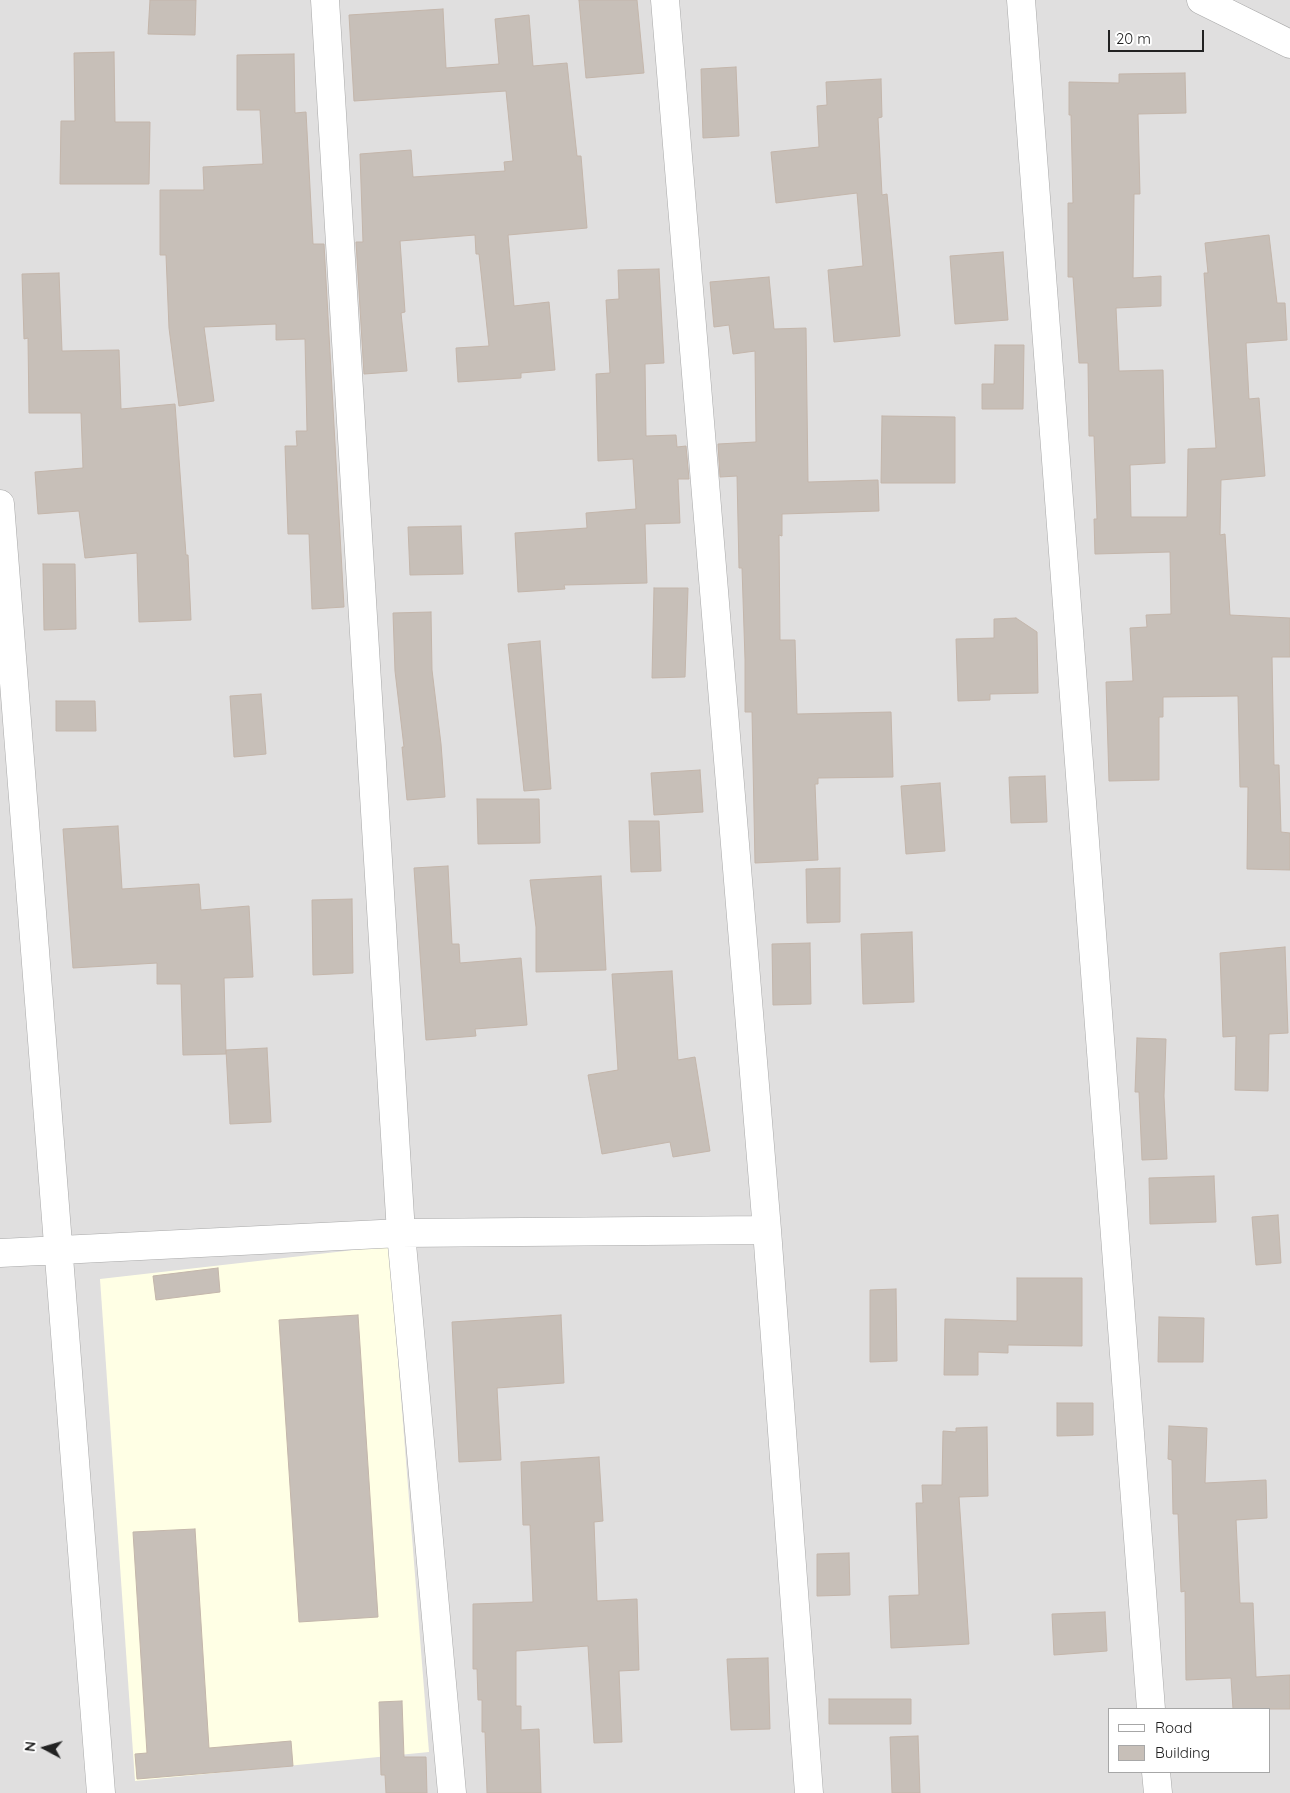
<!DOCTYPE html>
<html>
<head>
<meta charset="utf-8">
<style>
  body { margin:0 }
  #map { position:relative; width:1290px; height:1793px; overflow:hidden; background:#f2efe9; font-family:Quicksand,sans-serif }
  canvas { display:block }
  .legend { position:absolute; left:1108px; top:1708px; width:162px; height:65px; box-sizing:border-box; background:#fff; border:1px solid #a7a7a7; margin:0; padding:6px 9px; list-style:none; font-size:15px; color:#222 }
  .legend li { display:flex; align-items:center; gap:10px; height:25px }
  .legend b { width:25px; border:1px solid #a7a7a7 }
  .north { position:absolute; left:20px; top:1723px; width:50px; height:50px; -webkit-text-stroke:4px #fff; paint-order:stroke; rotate:276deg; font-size:14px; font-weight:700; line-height:20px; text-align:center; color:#222 }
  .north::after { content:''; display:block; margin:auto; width:18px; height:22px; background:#222; clip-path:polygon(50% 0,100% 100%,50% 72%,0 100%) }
  .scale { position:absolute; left:1108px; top:30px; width:96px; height:22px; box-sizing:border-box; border:2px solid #222; border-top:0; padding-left:6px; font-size:15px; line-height:18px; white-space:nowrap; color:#222; -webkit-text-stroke:4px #fff; paint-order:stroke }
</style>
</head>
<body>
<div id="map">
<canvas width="1290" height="1793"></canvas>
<ul class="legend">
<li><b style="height:6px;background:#fff"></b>Road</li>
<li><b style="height:14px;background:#c7bfb8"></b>Building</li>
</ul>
<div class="north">N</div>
<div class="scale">20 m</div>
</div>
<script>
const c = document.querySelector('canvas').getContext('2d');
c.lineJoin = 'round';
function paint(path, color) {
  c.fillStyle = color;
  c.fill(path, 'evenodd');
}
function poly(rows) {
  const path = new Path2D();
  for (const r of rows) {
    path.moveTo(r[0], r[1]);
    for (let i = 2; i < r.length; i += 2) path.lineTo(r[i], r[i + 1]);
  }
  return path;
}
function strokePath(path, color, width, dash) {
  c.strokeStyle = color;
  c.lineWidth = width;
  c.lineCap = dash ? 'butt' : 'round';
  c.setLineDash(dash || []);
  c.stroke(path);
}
const residential = poly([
  [0,0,1290,0,1290,1793,0,1793],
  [1109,1709,1269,1709,1269,1772,1109,1772]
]);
const education = poly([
  [389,1246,429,1752,135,1781,100,1279]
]);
const building = poly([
  [150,0,196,0,195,35,148,34,150,0],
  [579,0,637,0,644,73,586,78,579,0],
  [443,9,446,68,499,64,495,19,529,15,533,66,567,63,577,156,581,156,587,228,508,235,514,306,549,302,555,370,521,373,521,378,458,382,456,348,489,346,479,254,476,254,475,235,400,241,405,312,401,313,407,371,364,374,356,242,363,242,360,154,411,150,413,177,505,171,504,162,513,161,506,91,354,101,349,15,443,9],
  [114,52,115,122,150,122,149,184,60,184,61,121,75,121,74,53,114,52],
  [294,54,295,113,306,112,313,244,324,244,344,607,312,609,309,534,288,534,285,446,297,446,296,431,307,431,305,339,276,340,276,324,204,327,214,401,179,406,169,328,166,255,160,255,160,190,204,190,203,167,263,164,260,110,237,110,237,55,294,54],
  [736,67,739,136,703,138,701,69,736,67],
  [1185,73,1186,113,1138,114,1140,194,1134,194,1133,278,1161,276,1161,306,1116,308,1119,371,1163,370,1165,463,1130,465,1131,517,1187,517,1188,449,1216,448,1204,273,1208,273,1205,243,1269,235,1277,303,1285,303,1287,340,1246,343,1249,399,1259,398,1265,476,1221,480,1220,535,1225,534,1230,615,1290,618,1290,657,1272,657,1274,765,1279,765,1281,832,1290,833,1290,870,1247,869,1248,787,1240,787,1238,696,1163,697,1163,717,1159,717,1159,780,1109,781,1106,682,1133,681,1130,628,1147,627,1146,615,1171,614,1170,552,1095,554,1094,519,1097,519,1094,436,1089,436,1088,363,1079,363,1073,277,1068,277,1068,203,1073,203,1071,115,1069,115,1069,82,1119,83,1119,74,1185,73],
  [881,79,882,117,878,118,882,195,887,194,900,336,834,342,828,270,863,266,857,193,776,203,771,152,819,147,817,106,827,105,826,82,881,79],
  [1003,252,1008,320,955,324,950,256,1003,252],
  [659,269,664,363,645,364,646,436,676,435,677,447,686,446,689,479,678,479,680,523,645,524,647,583,564,585,565,589,518,592,515,533,587,528,586,513,636,509,633,459,598,461,596,374,610,373,606,300,619,299,618,270,659,269],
  [59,273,62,351,119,350,121,409,175,404,186,555,188,555,191,620,139,622,137,553,85,558,79,511,38,514,35,472,83,468,81,413,29,413,28,338,24,339,22,274,59,273],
  [769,277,774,329,806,328,808,482,878,480,879,511,782,514,782,536,779,535,780,640,795,640,797,714,891,712,893,777,818,778,818,784,815,784,818,860,755,863,752,712,745,712,745,659,742,568,739,568,737,476,720,477,718,444,756,442,755,351,733,354,729,325,714,327,710,282,769,277],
  [995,345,1024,345,1023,409,982,409,982,384,994,384,995,345],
  [882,416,955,417,955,483,881,483,882,416],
  [461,526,463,574,410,575,408,527,461,526],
  [43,564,75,564,76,629,44,630,43,564],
  [654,588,688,588,685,677,652,678,654,588],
  [431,612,432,670,441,744,445,797,407,800,402,747,404,747,395,671,393,613,431,612],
  [1016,618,1037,632,1038,693,990,694,990,700,958,701,956,639,994,638,994,619,1016,618],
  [540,641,551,789,524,791,508,644,540,641],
  [261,694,266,754,234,757,230,696,261,694],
  [56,701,95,701,96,731,56,731,56,701],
  [700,770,703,812,654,815,651,773,700,770],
  [1045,776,1047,822,1011,823,1009,777,1045,776],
  [940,783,945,851,906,854,901,786,940,783],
  [477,799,539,799,540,843,478,844,477,799],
  [629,821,659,821,661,871,631,872,629,821],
  [118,826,122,889,199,884,201,910,249,906,253,977,224,978,226,1054,183,1055,181,984,157,984,157,963,73,968,63,829,118,826],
  [448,866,452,944,459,944,460,963,521,958,527,1025,475,1029,476,1036,426,1040,414,868,448,866],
  [840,868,840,922,807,923,806,869,840,868],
  [601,876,606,970,536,972,536,927,530,880,601,876],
  [352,899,353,973,313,975,312,900,352,899],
  [912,932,914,1002,863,1004,861,934,912,932],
  [810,943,811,1004,773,1005,772,944,810,943],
  [1285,947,1288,1033,1269,1034,1268,1091,1235,1090,1236,1036,1223,1037,1220,953,1285,947],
  [672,971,678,1060,695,1057,710,1151,673,1157,670,1142,602,1154,588,1075,618,1070,612,974,672,971],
  [1137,1038,1166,1039,1164,1096,1167,1159,1142,1160,1139,1092,1135,1092,1137,1038],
  [267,1048,271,1122,230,1124,226,1050,267,1048],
  [1214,1176,1216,1222,1150,1224,1149,1178,1214,1176],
  [1278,1215,1281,1263,1256,1265,1252,1217,1278,1215],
  [218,1268,220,1292,156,1300,153,1276,218,1268],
  [1017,1278,1082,1278,1082,1346,1008,1345,1008,1353,978,1352,978,1375,944,1375,945,1319,1017,1321,1017,1278],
  [896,1289,897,1361,870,1362,870,1290,896,1289],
  [358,1315,378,1617,299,1622,279,1320,358,1315],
  [561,1315,564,1383,497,1388,501,1460,459,1462,452,1322,561,1315],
  [1159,1317,1204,1318,1203,1362,1158,1362,1159,1317],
  [1057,1403,1093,1403,1093,1435,1057,1436,1057,1403],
  [1169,1426,1207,1428,1205,1483,1266,1480,1267,1518,1236,1520,1240,1603,1253,1603,1256,1677,1290,1675,1290,1709,1233,1709,1231,1678,1186,1680,1185,1591,1181,1592,1178,1514,1173,1514,1172,1460,1168,1459,1169,1426],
  [987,1427,988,1496,959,1497,969,1644,891,1648,889,1596,919,1595,916,1503,923,1503,922,1485,942,1485,943,1431,956,1432,956,1428,987,1427],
  [599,1457,603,1521,594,1522,597,1601,637,1599,639,1670,619,1671,622,1742,594,1743,588,1646,516,1651,516,1706,521,1706,521,1730,539,1729,541,1793,487,1793,485,1732,482,1732,482,1700,478,1700,477,1669,473,1669,473,1604,533,1602,530,1525,523,1525,521,1462,599,1457],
  [195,1529,209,1748,291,1741,293,1766,137,1779,135,1754,147,1753,133,1532,195,1529],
  [849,1553,850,1595,817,1596,817,1554,849,1553],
  [1105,1612,1107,1651,1054,1655,1052,1614,1105,1612],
  [768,1658,770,1729,731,1730,727,1659,768,1658],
  [829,1699,911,1699,911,1724,829,1724,829,1699],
  [402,1701,404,1757,426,1757,427,1793,386,1793,385,1775,381,1775,379,1702,402,1701],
  [918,1736,920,1793,892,1793,890,1737,918,1736]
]);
const minor = poly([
  [325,0,401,1233,452,1793],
  [665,0,767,1230,809,1793],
  [1021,0,1151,1709],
  [1201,0,1290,44],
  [0,504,101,1793],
  [0,1253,401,1233,767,1230],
  [1156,1772,1158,1793]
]);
paint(residential, '#e0dfdf');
paint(education, '#ffffe5');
paint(building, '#c7bfb8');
strokePath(building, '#c4b6ab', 1);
strokePath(minor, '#a9a9a9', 29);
strokePath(minor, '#fff', 28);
</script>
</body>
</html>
